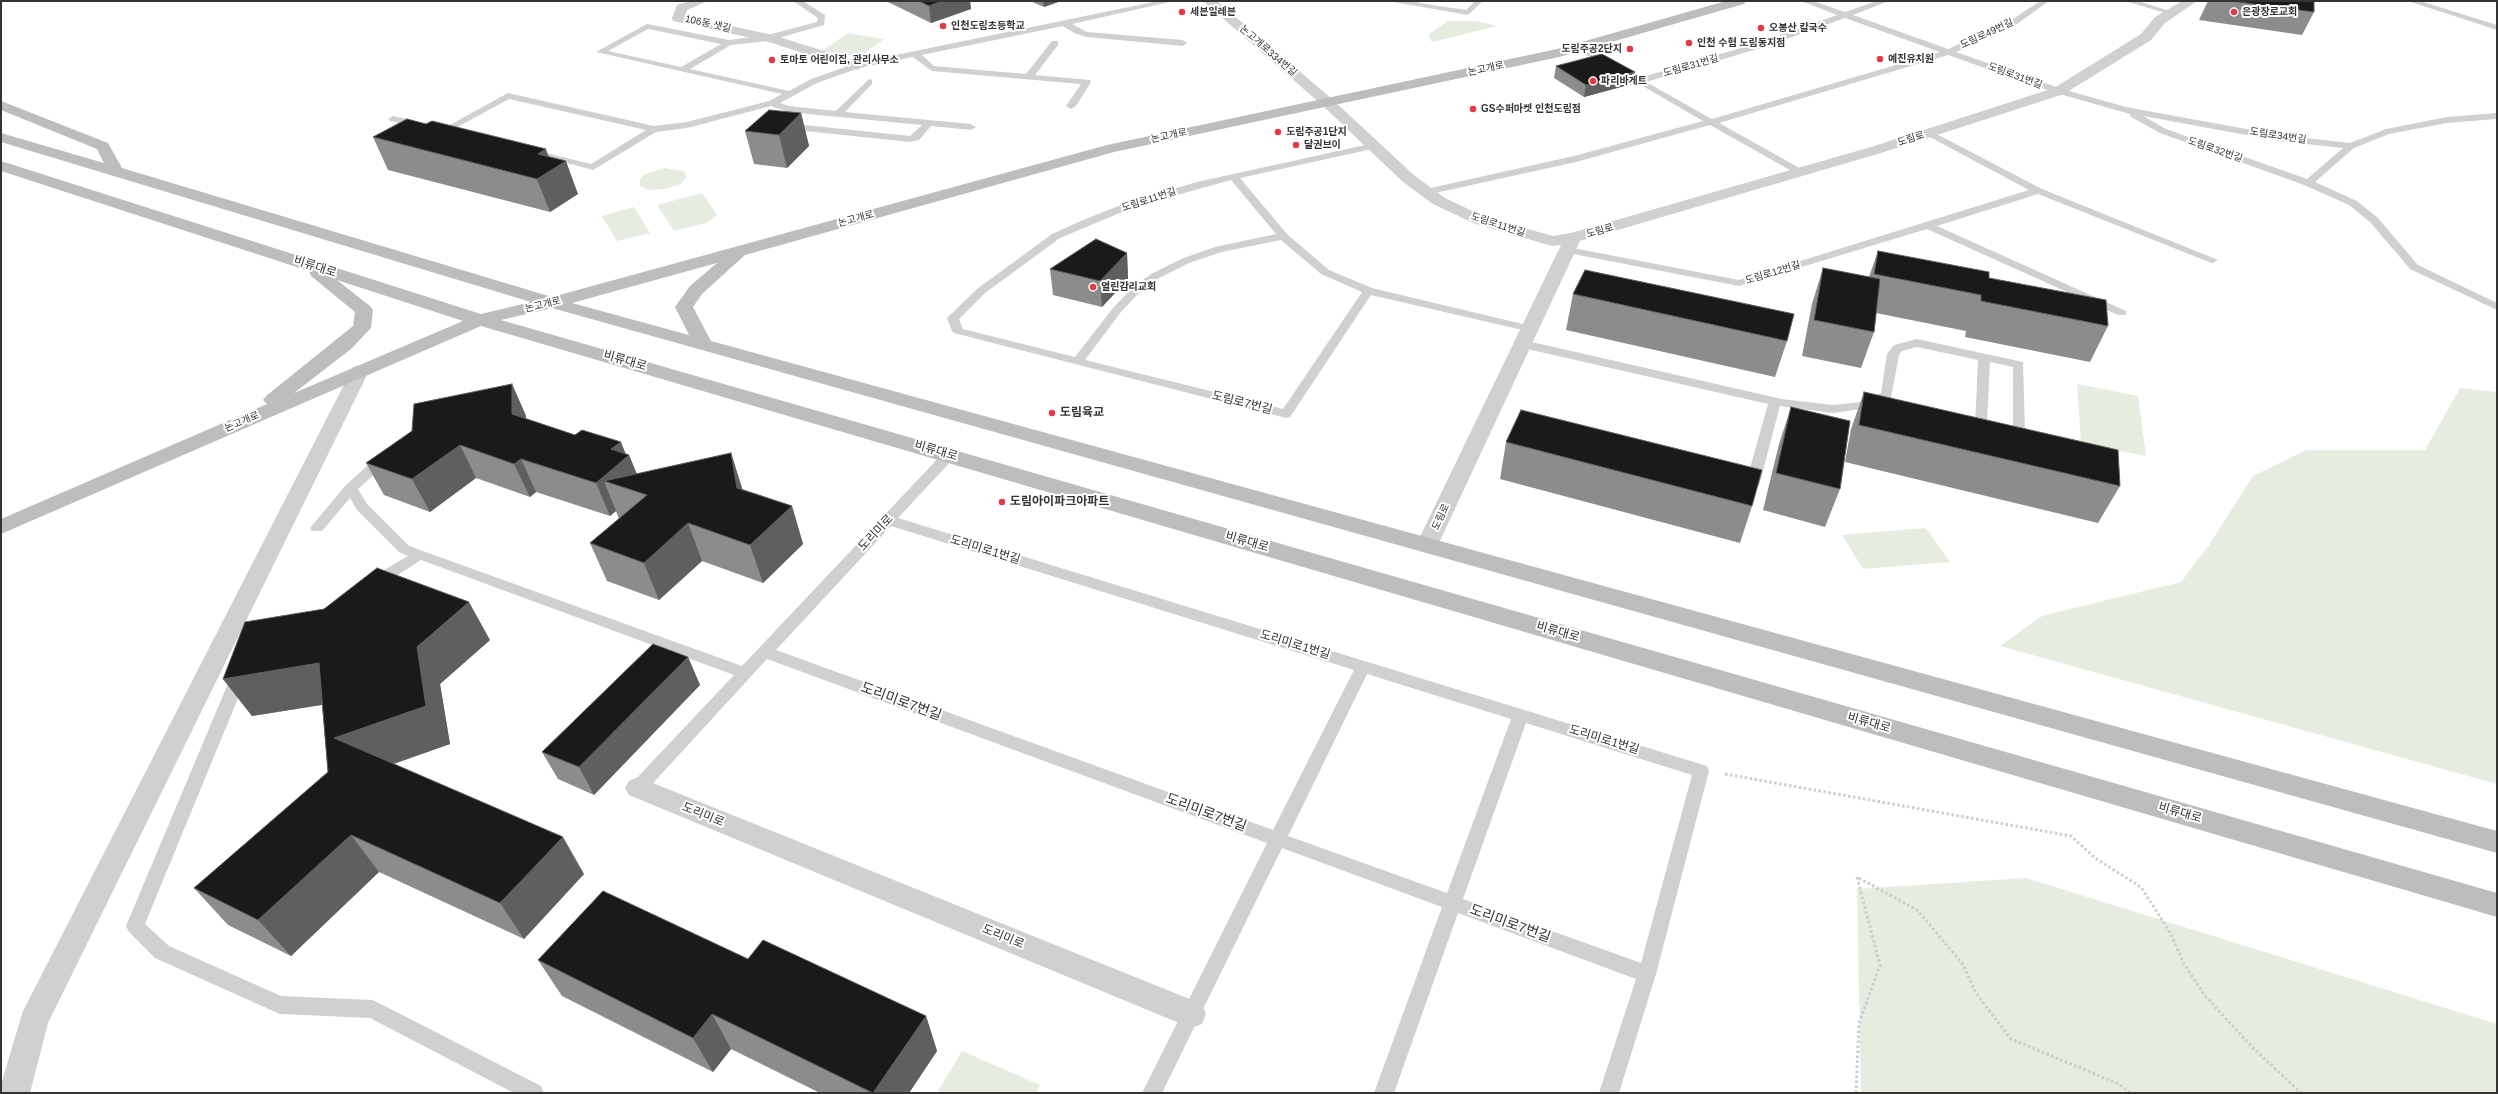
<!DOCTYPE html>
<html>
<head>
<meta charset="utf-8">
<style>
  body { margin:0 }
  #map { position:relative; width:2498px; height:1094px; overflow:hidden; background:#fff; font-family:Helvetica,sans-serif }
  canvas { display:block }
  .frame { position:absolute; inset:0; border:2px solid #333; pointer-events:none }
</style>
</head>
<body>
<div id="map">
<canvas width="2498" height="1094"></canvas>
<div class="frame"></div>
</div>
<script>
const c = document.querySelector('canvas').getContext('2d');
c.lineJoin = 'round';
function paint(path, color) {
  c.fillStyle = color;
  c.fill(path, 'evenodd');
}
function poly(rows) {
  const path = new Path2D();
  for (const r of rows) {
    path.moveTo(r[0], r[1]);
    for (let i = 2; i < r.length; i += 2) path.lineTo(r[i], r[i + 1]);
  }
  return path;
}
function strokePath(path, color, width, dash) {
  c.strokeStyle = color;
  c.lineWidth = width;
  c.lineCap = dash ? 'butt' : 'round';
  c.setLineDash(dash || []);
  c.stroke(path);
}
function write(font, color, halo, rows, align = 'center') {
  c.font = font + ' Helvetica,"Noto Sans KR",sans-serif';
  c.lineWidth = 4;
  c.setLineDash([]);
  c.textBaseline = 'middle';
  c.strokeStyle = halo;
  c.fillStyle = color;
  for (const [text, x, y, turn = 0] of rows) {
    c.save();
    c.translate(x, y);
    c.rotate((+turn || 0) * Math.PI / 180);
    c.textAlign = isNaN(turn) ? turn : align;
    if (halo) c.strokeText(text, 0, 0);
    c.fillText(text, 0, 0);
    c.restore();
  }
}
const green = poly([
  [1448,21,1476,21,1497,26,1432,42,1429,38,1430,33],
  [848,33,884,39,859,57,822,51],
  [664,168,684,171,687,177,679,185,664,189,650,190,640,186,640,179,643,175],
  [702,193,717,215,706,223,674,231,657,205],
  [634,207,650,233,617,241,602,216],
  [2077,384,2138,396,2146,456,2081,443],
  [2460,388,2497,392,2497,784,2000,646,2042,616,2181,582,2209,545,2253,476,2306,450,2425,450],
  [1926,528,1950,562,1863,569,1842,535],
  [2026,878,2497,1024,2497,1093,1861,1093,1857,889],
  [962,1051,1040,1085,1036,1093,937,1093]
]);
const path = poly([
  [1725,774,2071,836,2095,858,2141,887,2171,934,2184,964,2205,996,2252,1047,2301,1093],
  [1856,1093,1859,1023,1880,965,1857,877,1917,910,1962,963,1976,993,2011,1039,2119,1084,2130,1093]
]);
const lane = poly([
  [793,1,803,1,825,15,824,25,768,41,731,45,690,69,789,91,811,79,857,63,1158,1,1174,1,1072,24,1087,32,1183,40,1187,43,1183,46,1086,37,1074,33,1063,26,922,55,934,66,1026,74,1052,41,1058,41,1058,45,1035,75,1090,80,1091,82,1076,106,1071,109,1066,106,1081,84,932,71,913,57,859,68,817,83,780,103,789,106,836,111,869,79,872,80,872,84,845,112,971,124,976,127,971,130,931,126,919,140,910,142,786,129,781,126,786,123,910,136,922,125,788,112,771,106,687,128,656,132,593,170,525,152,530,149,591,164,646,130,509,99,452,130,457,133,455,135,439,131,508,93,654,126,687,122,769,101,782,94,596,52,647,24,729,40,768,35,817,22,818,18,793,1],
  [648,29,721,44,681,67,608,51,648,29],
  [1388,1,1420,1,1419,3,1466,10,1475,1,1483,1,1468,15,1388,1],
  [1801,1,1813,1,1845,12,1877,1,1889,1,1853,15,1948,49,2007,23,2040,1,2049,1,2013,27,1956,52,2062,89,2126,107,2279,135,2350,143,2386,129,2447,117,2497,113,2497,119,2447,123,2389,134,2354,148,2315,182,2357,201,2378,218,2418,265,2497,303,2497,310,2410,269,2370,222,2349,205,2304,185,2160,133,2131,117,2130,114,2056,93,1948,55,1719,123,1803,170,1803,174,1797,174,1710,125,1576,162,1426,195,1421,192,1426,189,1574,156,1703,121,1629,78,1633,75,1639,78,1758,43,1837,15,1801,1],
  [1845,18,1940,52,1712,119,1646,82,1764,47,1845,18],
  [2143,116,2279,141,2343,148,2307,179,2166,129,2143,116],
  [2125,1,2138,1,2176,13,2172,15,2125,1],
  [2408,1,2420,1,2497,25,2497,30,2408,1],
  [1579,44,1613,63,1614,65,1607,67,1576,49,1575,47,1579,44],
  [393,116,424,123,426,125,421,128,390,121,388,119,393,116],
  [1929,130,2042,189,2218,260,2213,263,2209,262,2038,194,1937,226,2126,311,2126,315,2118,315,1927,229,1739,286,1568,253,1563,250,1568,247,1739,280,2029,190,1926,135,1926,131,1929,130],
  [1374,143,1379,146,1377,148,1240,178,1287,234,1329,270,1372,288,1535,327,1535,331,1531,332,1371,295,1290,417,1286,418,954,333,952,331,947,318,977,289,1052,234,1083,220,1126,203,1197,182,1374,143],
  [1231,180,1276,234,1215,247,1181,259,1151,274,1132,288,1113,308,1075,357,963,329,959,319,985,293,1060,238,1134,207,1231,180],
  [1281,240,1321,274,1362,292,1283,409,1085,360,1121,312,1140,292,1159,278,1189,263,1222,252,1281,240],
  [1917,339,2023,362,2025,433,2024,436,2019,437,1981,429,1975,425,1978,360,1917,347,1902,351,1899,355,1891,398,1868,408,1833,413,1780,406,1759,486,1752,490,1745,486,1768,404,1523,348,1517,344,1523,340,1782,399,1833,405,1861,402,1881,393,1887,354,1894,345,1917,339],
  [1990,362,2013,367,2013,428,1987,422,1990,362],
  [949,451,955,455,954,458,898,518,1707,766,1709,771,1656,974,1619,1093,1599,1093,1636,979,1458,913,1394,1093,1374,1093,1442,907,1282,848,1162,1093,1142,1093,1267,843,767,659,644,793,638,795,632,793,630,788,632,783,734,675,421,560,379,587,369,587,367,583,369,579,408,556,399,552,357,510,350,498,322,531,312,531,310,528,346,485,379,455,389,455,391,458,389,461,358,489,367,504,409,546,742,666,944,452,949,451],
  [891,526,1354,670,1273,830,776,650,891,526],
  [1367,674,1511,719,1447,893,1288,836,1367,674],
  [1526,723,1692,775,1641,963,1463,899,1526,723],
  [240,668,245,670,248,674,145,924,169,946,281,996,372,1000,379,1003,541,1086,544,1093,514,1093,370,1018,280,1014,273,1011,155,958,129,932,126,926,232,674,235,670,240,668]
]);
const street = poly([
  [690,1,708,1,687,10,685,16,773,35,862,63,864,66,857,70,765,41,673,21,672,18,677,5,690,1],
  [1203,1,1217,1,1332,99,1415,176,1445,198,1485,217,1553,236,1571,233,1871,147,2054,88,2141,34,2155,17,2182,1,2197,1,2165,23,2151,40,2064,94,1881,153,1580,241,1438,545,1435,550,1427,552,1419,550,1416,545,1561,245,1552,246,1473,223,1433,204,1403,182,1322,105,1203,1],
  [360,365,367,367,369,371,48,1023,30,1093,1,1093,1,1084,23,1011,351,371,353,367,360,365],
  [638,777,1202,1004,1206,1014,1202,1024,1191,1028,629,795,625,788,629,781,638,777]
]);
const secondary = poly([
  [1726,1,1746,1,1744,4,1559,57,1114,152,745,255,702,294,693,307,711,341,2497,831,2497,853,552,308,501,320,2497,893,2497,917,481,326,1,534,1,519,267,404,263,400,266,396,353,326,355,312,311,276,309,271,1,171,1,161,481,314,531,302,1,142,1,133,104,163,97,149,1,110,1,101,108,143,122,168,552,297,1107,145,1557,49,1726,1],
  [717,263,690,286,675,307,689,335,572,303,717,263],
  [337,280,463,321,294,393,351,349,371,328,373,310,370,306,337,280]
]);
const wall = poly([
  [886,1,970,1,971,9,931,23],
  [1030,1,1061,1,1044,7],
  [2208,1,2314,1,2314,12,2302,35,2199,20],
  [1556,66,1632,84,1584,97,1554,78],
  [801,113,809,146,787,168,754,164,745,131],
  [373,137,549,157,578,194,550,212,388,170],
  [1878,251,1989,278,2108,326,2090,362,1965,337,1966,331,1876,313,1874,332,1861,368,1802,356,1812,304,1823,268,1869,277],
  [1127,253,1128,279,1102,307,1053,295,1050,269],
  [1573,294,1787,341,1775,377,1566,330],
  [512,384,526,416,526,419,629,455,637,474,731,453,742,489,792,506,803,544,763,583,702,561,659,600,607,581,590,543,619,519,616,511,610,516,536,492,530,497,476,478,430,512,384,495,366,463],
  [1864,392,2120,486,2098,523,1845,462,1851,429],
  [1791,407,1840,489,1825,527,1763,510,1779,444],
  [1506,442,1752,506,1740,543,1500,479],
  [490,640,440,684,450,744,394,764,584,874,524,939,379,872,291,956,228,925,194,888,328,772,322,705,252,716,223,679],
  [688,657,700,685,594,795,558,779,542,752],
  [748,959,926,1016,937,1051,909,1093,820,1093,731,1049,713,1072,562,996,538,960]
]);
const shadedWall = poly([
  [942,1,970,1,971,9,931,23,929,6],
  [1043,1,1061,1,1044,7],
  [1635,72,1632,84,1584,97,1586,85],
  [801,113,809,146,787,168,779,135],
  [546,149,553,169,566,161,578,194,550,212,537,179,538,154],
  [1127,253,1128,279,1102,307,1100,281],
  [512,384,526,416,527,446,512,414],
  [621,442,627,457,629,455,642,487,604,481,616,511,610,516,596,483,611,449],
  [460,445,476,478,430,512,412,479],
  [731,453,743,491,737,488],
  [521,459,536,492,530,497,514,464],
  [792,506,803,544,763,583,750,545],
  [688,523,702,561,659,600,644,563],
  [469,602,490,640,440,684,450,744,361,775,334,738,417,647],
  [688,657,700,685,594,795,579,767],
  [319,663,345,701,252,716,223,679],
  [351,835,379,872,291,956,258,920],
  [563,837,584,874,524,939,500,903],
  [712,1014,731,1049,713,1072,693,1038],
  [926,1016,937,1051,909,1093,873,1093]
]);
const building = poly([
  [919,1,942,1,929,6,919,1],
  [2231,1,2314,1,2314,12,2231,1],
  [1602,54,1635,72,1586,85,1556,66,1602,54],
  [769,110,801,113,779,135,745,131,769,110],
  [407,119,426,124,432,121,546,149,538,154,566,161,537,179,373,137,407,119],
  [1096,239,1127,253,1100,281,1050,269,1096,239],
  [1878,251,1989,272,1989,278,2106,300,2108,326,1981,301,1981,295,1874,274,1878,251],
  [1823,268,1880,279,1874,332,1814,320,1823,268],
  [1585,270,1794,314,1787,341,1573,294,1585,270],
  [512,384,512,414,575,435,582,430,621,442,611,449,629,455,596,483,521,459,514,464,460,445,412,479,366,463,412,431,414,404,512,384],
  [1864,392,2118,450,2120,486,1859,425,1864,392],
  [1791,407,1850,421,1840,489,1776,473,1791,407],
  [1521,410,1762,470,1752,506,1506,442,1521,410],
  [731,453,737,488,792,506,750,545,688,523,644,563,590,543,647,495,604,481,731,453],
  [377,568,469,602,417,647,426,706,334,738,563,837,500,903,351,835,258,920,194,888,328,772,319,663,223,679,245,622,324,609,377,568],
  [653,644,688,657,579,767,542,752,653,644],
  [603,891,748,959,763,940,926,1016,873,1093,712,1014,693,1038,538,960,603,891]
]);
const markers = [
  [1182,12,4,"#e63946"],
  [2234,12,4,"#e63946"],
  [943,26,4,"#e63946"],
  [1761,28,4,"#e63946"],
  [1689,43,4,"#e63946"],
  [1630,49,4,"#e63946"],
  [1880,59,4,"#e63946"],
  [772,60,4,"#e63946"],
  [1593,81,4,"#e63946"],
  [1473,109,4,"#e63946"],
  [1278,132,4,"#e63946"],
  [1296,145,4,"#e63946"],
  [1093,287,4,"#e63946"],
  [1052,413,4,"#e63946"],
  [1002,502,4,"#e63946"]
];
const farPoinames = [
  ["세븐일레븐",1190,12],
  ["은광장로교회",2242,12],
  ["인천도림초등학교",951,26],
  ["오봉산 칼국수",1769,28],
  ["인천 수협 도림동지점",1697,43],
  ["도림주공2단지",1622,49,"right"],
  ["예진유치원",1888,59],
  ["토마토 어린이집, 관리사무소",780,60],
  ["파리바게트",1601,81],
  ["GS수퍼마켓 인천도림점",1481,109],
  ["도림주공1단지",1286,132],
  ["달권브이",1304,145],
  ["열린감리교회",1101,287]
];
const farStreetnames = [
  ["106동 샛길",708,24,13],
  ["도림로49번길",1987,34,-25],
  ["논고개로334번길",1268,51,41],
  ["도림로31번길",1691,66,-16],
  ["논고개로",1486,69,-12],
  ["도림로31번길",2015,76,20],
  ["논고개로",1169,136,-12],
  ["도림로34번길",2278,136,9],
  ["도림로",1911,139,-18],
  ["도림로32번길",2215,150,19],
  ["도림로11번길",1149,200,-18],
  ["논고개로",856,219,-15],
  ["도림로11번길",1498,225,18],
  ["도림로",1600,231,-16],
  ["도림로12번길",1773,273,-17],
  ["논고개로",543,305,-14],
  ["논고개로",242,422,-23],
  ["도림로",1441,517,-65]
];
const streetNames = [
  ["비류대로",315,267,18],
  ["비류대로",625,361,16],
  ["도림로7번길",1242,403,14],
  ["비류대로",936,451,16],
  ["도리미로",876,533,-47],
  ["비류대로",1247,542,16],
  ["도리미로1번길",985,550,17],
  ["비류대로",1558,632,16],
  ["도리미로1번길",1295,645,17],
  ["비류대로",1869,723,16],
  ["도리미로1번길",1604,740,17],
  ["비류대로",2180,813,16],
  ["도리미로",703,815,22],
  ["도리미로",1003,937,22]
];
const poiNames = [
  ["도림육교",1060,413],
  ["도림아이파크아파트",1010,502]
];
const nearStreetnames = [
  ["도리미로7번길",901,702,20],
  ["도리미로7번길",1206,813,20],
  ["도리미로7번길",1510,924,20]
];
paint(green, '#e6ecdf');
strokePath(path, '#cdcdcd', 3, [2.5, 2.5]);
paint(lane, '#d0d0d0');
paint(street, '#d0d0d0');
paint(secondary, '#bdbdbd');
paint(wall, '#8c8c8c');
paint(shadedWall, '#5f5f5f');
paint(building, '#1a1a1a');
strokePath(building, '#5f5f5f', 1);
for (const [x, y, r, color] of markers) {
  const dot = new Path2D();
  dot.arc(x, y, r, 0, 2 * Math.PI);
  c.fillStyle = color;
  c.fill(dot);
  strokePath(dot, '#fff', 1.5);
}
write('bold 10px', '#333', '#fff', farPoinames, 'left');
write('10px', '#333', '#fff', farStreetnames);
write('12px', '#333', '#fff', streetNames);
write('bold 12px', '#333', '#fff', poiNames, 'left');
write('14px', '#333', '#fff', nearStreetnames);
</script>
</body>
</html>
